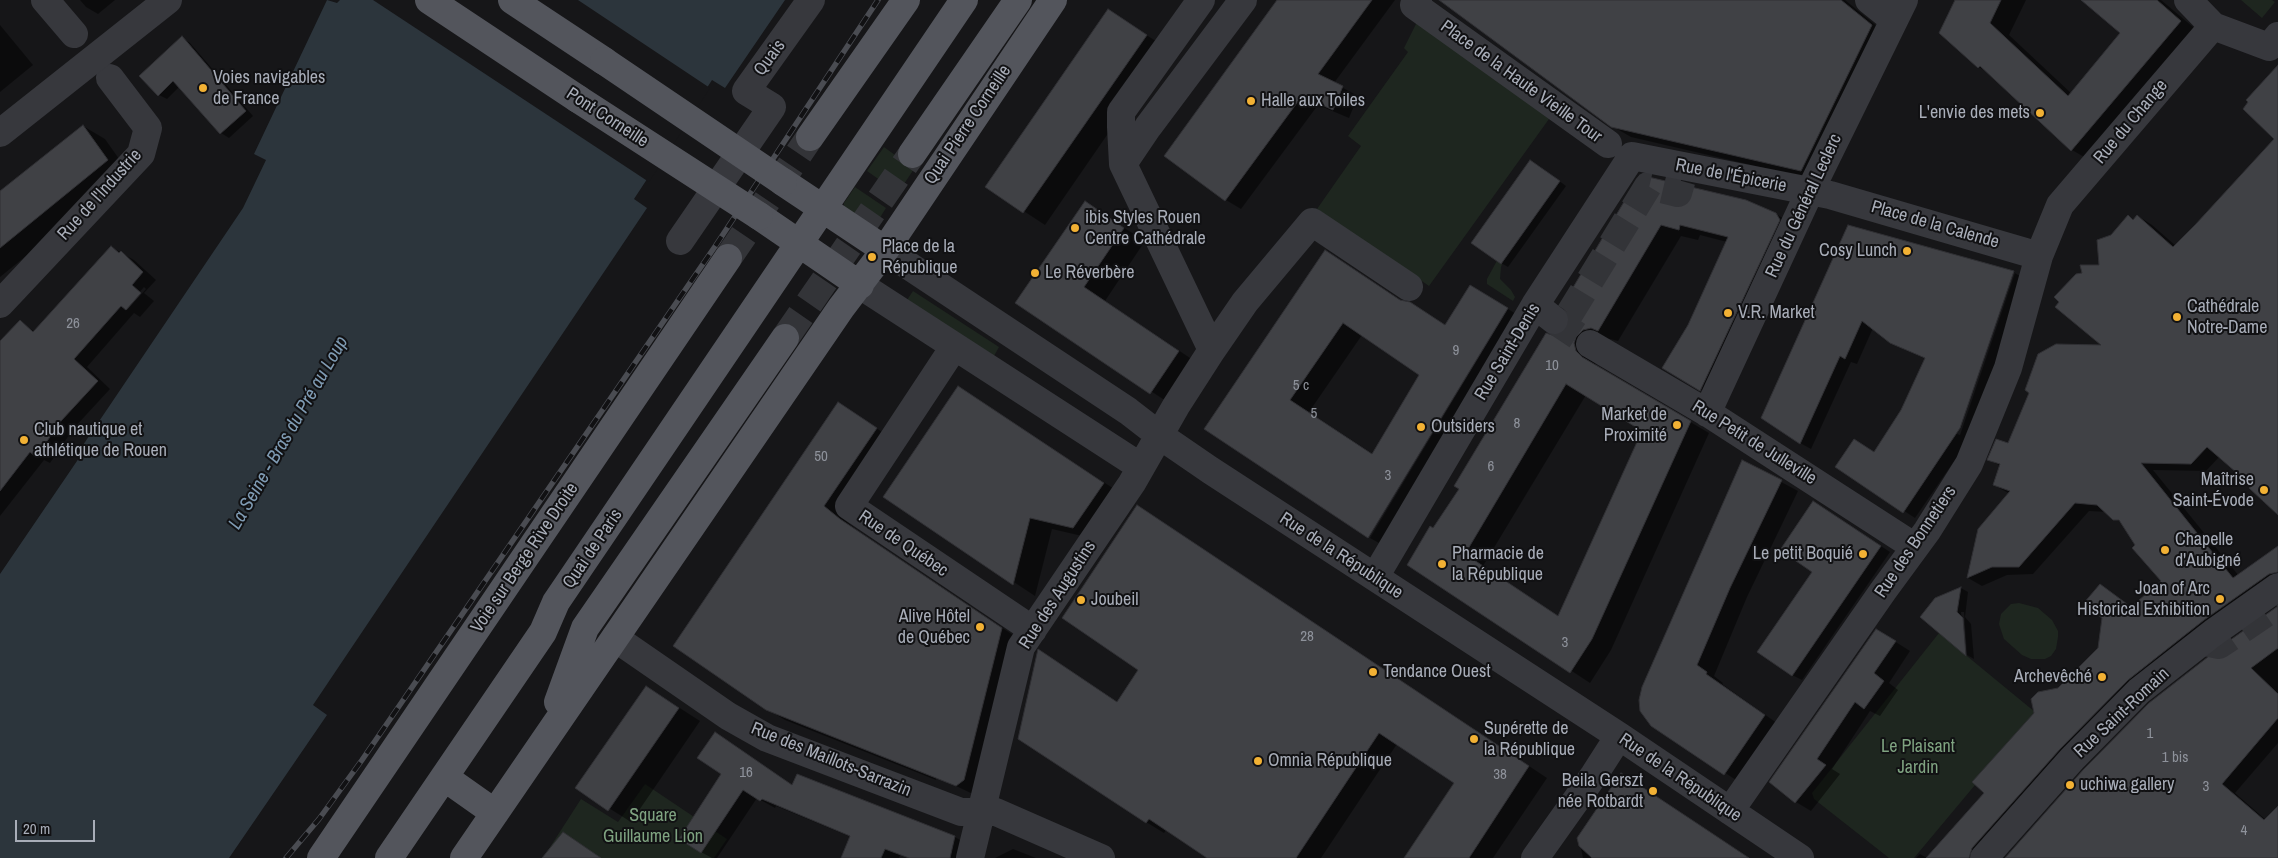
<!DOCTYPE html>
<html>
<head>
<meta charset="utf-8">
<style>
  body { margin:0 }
  #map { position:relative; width:2278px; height:858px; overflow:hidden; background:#161618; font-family:"Archivo Narrow",sans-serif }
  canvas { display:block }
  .scale { position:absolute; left:15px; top:820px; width:80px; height:22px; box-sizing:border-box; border:2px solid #a8adb8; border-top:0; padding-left:6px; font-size:15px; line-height:18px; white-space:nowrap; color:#a8adb8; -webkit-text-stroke:4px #111113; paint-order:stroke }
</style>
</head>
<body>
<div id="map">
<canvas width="2278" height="858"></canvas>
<div class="scale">20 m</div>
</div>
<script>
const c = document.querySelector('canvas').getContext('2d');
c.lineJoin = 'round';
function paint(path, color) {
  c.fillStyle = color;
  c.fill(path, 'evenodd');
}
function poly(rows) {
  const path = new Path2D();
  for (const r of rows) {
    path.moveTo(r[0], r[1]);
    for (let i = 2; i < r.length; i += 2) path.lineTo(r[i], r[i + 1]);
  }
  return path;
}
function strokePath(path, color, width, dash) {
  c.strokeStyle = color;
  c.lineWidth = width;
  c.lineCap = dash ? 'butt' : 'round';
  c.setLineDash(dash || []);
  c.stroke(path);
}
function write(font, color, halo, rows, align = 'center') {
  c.font = font + ' "Archivo Narrow",sans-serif';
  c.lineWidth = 4;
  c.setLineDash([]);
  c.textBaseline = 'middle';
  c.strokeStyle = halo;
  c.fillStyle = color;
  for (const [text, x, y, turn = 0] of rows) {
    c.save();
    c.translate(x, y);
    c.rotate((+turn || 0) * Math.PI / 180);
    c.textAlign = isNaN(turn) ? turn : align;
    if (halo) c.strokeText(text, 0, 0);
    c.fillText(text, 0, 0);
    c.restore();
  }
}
const green = poly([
  [2241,0,2272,0,2275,2,2262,18],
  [1421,14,1554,112,1429,286,1317,209,1361,146,1348,136,1408,52,1404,48],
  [884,147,914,169,898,193,867,171],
  [855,187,886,208,876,224,872,225,844,207,844,203],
  [1499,257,1503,261,1501,267,1500,279,1511,290,1515,297,1513,301,1487,284,1487,279],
  [913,291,999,347,994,356,907,300],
  [2019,603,2038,608,2052,620,2058,631,2058,637,2056,649,2051,656,2045,659,2031,659,2022,655,2004,639,1999,624,2001,614,2011,604],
  [1939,633,2035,712,1976,778,1975,785,1914,858,1889,858,1814,799,1812,793],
  [645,784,727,839,714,858,543,858,581,799,618,822]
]);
const water = poly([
  [327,0,337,3,340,0,785,0,725,88,712,80,634,199,647,208,313,705,327,715,229,858,0,858,0,574,77,461,83,451,81,448,243,208,266,160,254,154]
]);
const pier = poly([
  [373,0,578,0,710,88,649,182]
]);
const shadow = poly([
  [80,0,115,0,98,14,86,7],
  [1279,0,1395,0,1334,83,1358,96,1349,118,1318,105,1241,209,1226,200],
  [1447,0,1845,0,1890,37,1820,181,1631,137,1612,126],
  [1957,0,2026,0,2009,35,2072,94,2122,33,2083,0,2161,0,2199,32,2091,161,2072,150,1991,75,1979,67,1941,33],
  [1108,11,1167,48,1045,225,987,187],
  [0,25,33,65,0,92],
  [182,38,190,43,253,116,229,138,221,133,179,87,167,99,159,95],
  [2278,70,2278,513,2254,486,2220,456,2206,471,2153,470,2239,576,2278,547,2278,586,2218,628,1985,858,1928,858,1986,793,2058,689,2099,648,2103,618,2100,586,2133,608,2163,581,2123,524,2107,512,2089,511,2033,574,2007,575,1982,586,1968,578,1979,530,2010,494,1994,485,2001,466,1989,460,2008,444,2105,346,2100,266,2112,236,2128,217,2134,220,2138,216,2152,225,2176,246,2276,139],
  [83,126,105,139,129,173,0,277,0,194],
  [1538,165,1566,186,1508,267,1501,263],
  [1641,176,1776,214,1796,226,1720,401,1664,368,1689,326,1727,242,1700,235,1698,240,1681,236,1618,341,1610,339,1602,341,1593,356,1596,365,1602,370,1709,433,1611,650,1590,683,1409,564,1434,529,1560,336,1568,330],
  [1586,395,1643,430,1559,617,1483,566],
  [1085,203,1145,241,1105,301,1199,364,1172,405,1017,303],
  [1849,226,2013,272,2025,279,1972,435,1915,518,1837,467,1875,453,1902,411,1926,359,1903,349,1873,328,1857,364,1851,362,1811,449,1800,443],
  [2012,273,2015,273,1960,435,1957,434],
  [111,247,134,260,156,280,144,293,154,301,140,317,134,313,87,367,110,389,74,428,50,463,44,460,0,516,0,343,20,322,35,332],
  [144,287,146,289,127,310,124,310],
  [1326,251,1404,302,1410,303,1446,326,1368,537,1205,429],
  [1362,335,1421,375,1373,454,1309,412],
  [1508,309,1526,320,1388,548,1370,538],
  [959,388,1125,496,1095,539,1052,529,1035,596,885,497],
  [839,404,893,439,841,517,858,531,1019,639,975,795,937,777,936,780,785,720,767,709],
  [1742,461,1798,491,1747,597,1714,676,1723,683,1722,684,1781,726,1742,784,1648,722],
  [1823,508,1890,552,1802,680,1792,675,1814,572],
  [1155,517,1547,778,1493,858,1406,858,1456,782,1397,744,1321,858,1209,858,1167,829,1164,833,1146,822,1057,662,1118,702,1140,670],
  [1961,588,1968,592,1965,617,1971,624,1974,659,1967,655,1964,612,1961,612,1965,653,1921,617],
  [2278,608,2278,743,2235,793,2266,820,2278,807,2278,858,2007,858],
  [1891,639,1910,651,1889,683,1898,690,1880,716,1870,711,1832,769,1840,774,1811,811,1796,802,1771,782],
  [647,687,700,721,631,822,577,788],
  [729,742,793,786,913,824,899,858,842,858,851,837,776,806,775,808,757,798,717,858,712,858,701,852],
  [1621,774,1638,784,1749,858,1583,858,1579,838],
  [955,837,970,846,967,858,920,858],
  [1013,849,1036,858,995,858],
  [1920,854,1927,858,1916,858]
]);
const building = poly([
  [1277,0,1372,0,1318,74,1343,86,1333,110,1302,96,1225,201,1164,156,1277,0],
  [1439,0,1841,0,1872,25,1801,171,1611,127,1439,0],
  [1955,0,2001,0,1990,23,2068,96,2120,33,2081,0,2157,0,2181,21,2071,151,1980,66,1978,68,1939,33,1955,0],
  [1108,9,1147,35,1023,213,985,187,1108,9],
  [182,36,246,111,220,134,173,81,158,96,139,76,182,36],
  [2278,65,2278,515,2249,488,2252,486,2207,447,2191,464,2141,463,2233,578,2278,546,2278,572,2269,574,2204,620,2128,680,2060,749,1972,848,1969,858,1926,858,1984,793,1972,782,2034,713,2031,699,2038,692,2058,688,2098,648,2102,618,2083,604,2100,584,2131,607,2161,581,2132,548,2135,545,2119,520,2113,520,2097,505,2075,503,2019,567,1992,567,1967,578,1978,529,2010,491,1993,485,2000,464,1987,460,1996,439,2008,443,2029,393,2025,390,2038,354,2056,344,2101,345,2055,307,2059,302,2054,297,2076,274,2082,273,2080,265,2099,265,2097,240,2111,235,2128,215,2133,220,2137,215,2173,247,2195,225,2274,139,2243,109,2248,102,2246,100,2278,65],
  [83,125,108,160,0,248,0,191,83,125],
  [1530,160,1560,181,1501,264,1471,243,1530,160],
  [1640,175,1746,200,1776,213,1780,220,1700,391,1662,368,1688,325,1728,237,1680,225,1679,230,1661,225,1598,331,1591,328,1583,330,1576,337,1574,343,1576,351,1582,357,1691,421,1592,639,1570,673,1407,565,1430,526,1433,528,1459,489,1454,486,1546,333,1552,335,1559,335,1567,329,1569,323,1569,315,1562,306,1640,175],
  [1566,384,1642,431,1558,616,1465,554,1566,384],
  [1085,201,1124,228,1084,287,1179,351,1150,394,1015,303,1085,201],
  [1848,225,2014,271,1960,428,1903,513,1835,467,1854,439,1874,452,1901,410,1925,358,1890,343,1862,321,1845,359,1840,356,1800,444,1761,418,1848,225],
  [111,246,119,253,121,251,143,272,132,285,141,293,126,310,121,306,74,359,98,381,61,421,36,457,30,452,0,491,0,341,20,320,33,332,111,246],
  [1325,250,1400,300,1410,302,1445,325,1470,285,1508,308,1368,538,1204,429,1325,250],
  [1343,323,1419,375,1372,454,1290,400,1343,323],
  [958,386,1104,483,1073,528,1030,518,1013,585,883,497,958,386],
  [838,402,877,428,824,506,840,519,1002,628,964,780,956,786,766,710,673,646,838,402],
  [1742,460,1782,480,1730,588,1697,665,1707,672,1706,674,1765,715,1724,775,1651,726,1640,711,1639,700,1642,687,1742,460],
  [1813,501,1881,546,1792,676,1757,652,1812,572,1780,550,1813,501],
  [1137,505,1529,766,1469,858,1404,858,1454,783,1379,733,1296,858,1207,858,1149,819,1146,823,1018,739,1038,649,1117,702,1138,670,1062,618,1137,505],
  [1961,587,1957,612,1963,618,1966,656,1920,617,1935,598,1961,587],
  [2278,606,2278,648,2251,668,2278,694,2278,718,2222,784,2264,820,2278,806,2278,858,2005,858,2083,770,2149,703,2222,646,2278,606],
  [1876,629,1896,641,1874,673,1884,681,1864,709,1855,702,1817,759,1826,765,1795,803,1769,782,1876,629],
  [646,686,679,708,608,811,575,788,646,686],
  [715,732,792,785,797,774,955,836,950,858,909,858,885,849,881,858,841,858,850,836,762,799,760,801,743,790,701,853,679,839,721,774,697,758,715,732],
  [1621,773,1701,826,1749,858,1592,858,1579,846,1577,838,1621,773],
  [563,832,601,858,542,858,563,832]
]);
const minorTunnel = poly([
  [1567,311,1570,313,1648,186,1678,193,1682,179],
  [1554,320,1590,344],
  [2205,642,2219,645,2278,605]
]);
const majorTunnel = poly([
  [728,258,810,137],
  [785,338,912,154]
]);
const minor = poly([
  [45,0,74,34],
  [1418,0,1414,5,1608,144],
  [1869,0,1894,20],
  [2213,26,2269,47,2278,36],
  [1123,164,1148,127,1243,0],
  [680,241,772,107,746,91,811,0],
  [885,250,1128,411,1159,435,1210,470,1619,736,1800,858],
  [860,285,1141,467],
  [0,304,141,154,148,128,110,78],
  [1535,305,1554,320],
  [1590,344,1711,415,1915,547],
  [954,347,849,506,1033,630],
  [1212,350,1245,302,1312,222,1409,287],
  [1707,413,1810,191,1904,0],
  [1375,577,1535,305,1632,156,1830,195,2039,256],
  [615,638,728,716,767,738,961,812,996,812,1101,858],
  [1730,811,1883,591,1927,531,1969,464,2008,368,2039,256,2060,205,2213,26,2188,0],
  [970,858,1021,647,1132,483,1176,406,1212,350,1123,164,1121,127,1121,112,1201,0],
  [1535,858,1594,775,1619,736],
  [1984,858,2072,759,2139,691,2213,633,2278,587]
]);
const major = poly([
  [429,0,578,99],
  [512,0,604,61],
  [810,137,906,0],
  [912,154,1018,0],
  [783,182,885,250],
  [759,216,860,285],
  [558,702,585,628,785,338],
  [444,777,495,813],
  [321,858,728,258],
  [389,858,543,632,556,602,964,0],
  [464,858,841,308,885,250,1053,0]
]);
const rail = poly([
  [286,858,319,819,362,760,716,245,878,0]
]);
const minorBridge = poly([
  [0,133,168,0]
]);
const majorBridge = poly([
  [604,61,783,182],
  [578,99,759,216]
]);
const markers = [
  [203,88,5,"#f2b134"],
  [1251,101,5,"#f2b134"],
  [2040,113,5,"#f2b134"],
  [1075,228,5,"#f2b134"],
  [1907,251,5,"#f2b134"],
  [872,257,5,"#f2b134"],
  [1035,273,5,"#f2b134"],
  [1728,313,5,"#f2b134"],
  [2177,317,5,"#f2b134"],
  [1677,425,5,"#f2b134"],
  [1421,427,5,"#f2b134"],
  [24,440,5,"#f2b134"],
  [2264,490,5,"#f2b134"],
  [2165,550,5,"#f2b134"],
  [1863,554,5,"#f2b134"],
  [1442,564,5,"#f2b134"],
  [2220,599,5,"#f2b134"],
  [1081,600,5,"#f2b134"],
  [980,627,5,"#f2b134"],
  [1373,672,5,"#f2b134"],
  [2102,677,5,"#f2b134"],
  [1474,739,5,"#f2b134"],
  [1258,761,5,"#f2b134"],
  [2070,785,5,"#f2b134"],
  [1653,791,5,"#f2b134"]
];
const numberNames = [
  ["26",73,324],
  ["9",1456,351],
  ["10",1552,366],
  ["5 c",1301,386],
  ["5",1314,414],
  ["8",1517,424],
  ["50",821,457],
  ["6",1491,467],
  ["3",1388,476],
  ["28",1307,637],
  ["3",1565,643],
  ["1",2150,734],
  ["1 bis",2175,758],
  ["16",746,773],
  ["38",1500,775],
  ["3",2206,787],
  ["4",2244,831]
];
const streetNames = [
  ["Quais",770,58,-54],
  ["Place de la Haute Vieille Tour",1521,82,36],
  ["Pont Corneille",607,118,33],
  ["Rue du Change",2131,122,-50],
  ["Quai Pierre Corneille",968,125,-56],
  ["Rue de l'Épicerie",1731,176,11],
  ["Rue de l'Industrie",100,195,-48],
  ["Rue du Général Leclerc",1804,206,-65],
  ["Place de la Calende",1935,225,16],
  ["Rue Saint-Denis",1508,352,-59],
  ["Rue Petit de Julleville",1754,443,32],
  ["Rue des Bonnetiers",1916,542,-56],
  ["Rue de Québec",903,544,34],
  ["Quai de Paris",593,549,-56],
  ["Rue de la République",1341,556,33],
  ["Voie sur Berge Rive Droite",525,558,-56],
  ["Rue des Augustins",1058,595,-57],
  ["Rue Saint-Romain",2122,713,-43],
  ["Rue des Maillots-Sarrazin",831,760,22],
  ["Rue de la République",1680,778,34]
];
const poiNames = [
  ["Voies navigables",213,78],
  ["de France",213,99],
  ["Halle aux Toiles",1261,101],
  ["L'envie des mets",2030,113,"right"],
  ["ibis Styles Rouen",1085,218],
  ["Centre Cathédrale",1085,239],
  ["Place de la",882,247],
  ["République",882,268],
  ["Cosy Lunch",1897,251,"right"],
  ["Le Réverbère",1045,273],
  ["Cathédrale",2187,307],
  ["Notre-Dame",2187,328],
  ["V.R. Market",1738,313],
  ["Market de",1667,415,"right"],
  ["Proximité",1667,436,"right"],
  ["Outsiders",1431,427],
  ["Club nautique et",34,430],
  ["athlétique de Rouen",34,451],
  ["Maîtrise",2254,480,"right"],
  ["Saint-Évode",2254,501,"right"],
  ["Chapelle",2175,540],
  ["d'Aubigné",2175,561],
  ["Pharmacie de",1452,554],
  ["la République",1452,575],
  ["Le petit Boquié",1853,554,"right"],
  ["Joan of Arc",2210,589,"right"],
  ["Historical Exhibition",2210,610,"right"],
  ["Joubeil",1091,600],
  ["Alive Hôtel",970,617,"right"],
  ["de Québec",970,638,"right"],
  ["Tendance Ouest",1383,672],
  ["Archevêché",2092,677,"right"],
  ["Supérette de",1484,729],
  ["la République",1484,750],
  ["Omnia République",1268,761],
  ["Beila Gerszt",1643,781,"right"],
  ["née Rotbardt",1643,802,"right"],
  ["uchiwa gallery",2080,785]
];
const parkNames = [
  ["Le Plaisant",1918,747],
  ["Jardin",1918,768],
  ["Square",653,816],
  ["Guillaume Lion",653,837]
];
const waterNames = [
  ["La Seine - Bras du Pré au Loup",289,433,-60]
];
paint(green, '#1e261f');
paint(water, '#2c353c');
paint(pier, '#161618');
paint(shadow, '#0007');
paint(building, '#404145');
strokePath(building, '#303034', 1);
strokePath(minorTunnel, '#333438', 28, [28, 14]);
strokePath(majorTunnel, '#333438', 28, [28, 14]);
strokePath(minor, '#37383d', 28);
strokePath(major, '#53555c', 28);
strokePath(rail, '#4a4c52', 5.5);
strokePath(rail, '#111113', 4, [11]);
strokePath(minorBridge, '#37383d', 28);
strokePath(majorBridge, '#53555c', 28);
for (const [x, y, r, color] of markers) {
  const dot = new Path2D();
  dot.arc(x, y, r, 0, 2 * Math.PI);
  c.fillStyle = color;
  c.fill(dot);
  strokePath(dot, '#111113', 2);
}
write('15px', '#8e929b', null, numberNames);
write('18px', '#a8adb8', '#111113', streetNames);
write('18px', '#a8adb8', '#111113', poiNames, 'left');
write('18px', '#7fa381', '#111113', parkNames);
write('italic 19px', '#7f9bb3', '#111113', waterNames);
</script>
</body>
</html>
